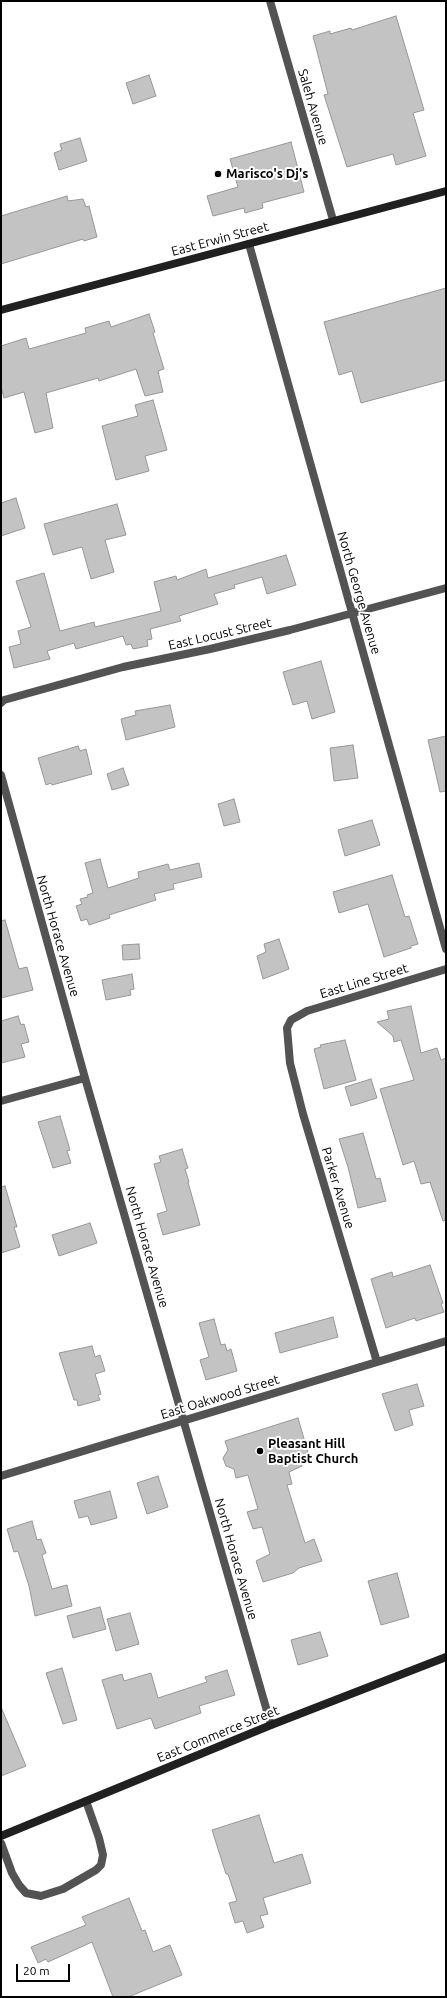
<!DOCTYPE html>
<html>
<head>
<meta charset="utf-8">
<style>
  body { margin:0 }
  #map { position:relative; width:447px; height:1998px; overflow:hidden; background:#fff; font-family:Ubuntu,sans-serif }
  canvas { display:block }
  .frame { position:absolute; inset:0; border:2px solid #000; pointer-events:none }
  .scale { position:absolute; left:16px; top:1964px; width:54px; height:18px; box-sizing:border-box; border:2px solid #000; border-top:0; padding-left:5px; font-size:12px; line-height:14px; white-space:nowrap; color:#000; -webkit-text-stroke:3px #fff; paint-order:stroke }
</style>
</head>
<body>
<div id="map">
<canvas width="447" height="1998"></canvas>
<div class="frame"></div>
<div class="scale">20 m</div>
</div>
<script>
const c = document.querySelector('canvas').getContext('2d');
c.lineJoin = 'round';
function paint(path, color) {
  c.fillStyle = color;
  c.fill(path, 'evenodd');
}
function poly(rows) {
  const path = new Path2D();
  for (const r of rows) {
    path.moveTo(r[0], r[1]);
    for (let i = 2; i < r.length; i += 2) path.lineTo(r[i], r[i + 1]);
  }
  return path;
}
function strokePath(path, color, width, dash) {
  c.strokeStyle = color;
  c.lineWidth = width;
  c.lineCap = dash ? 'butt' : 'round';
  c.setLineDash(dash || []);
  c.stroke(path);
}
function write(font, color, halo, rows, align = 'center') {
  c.font = font + ' Ubuntu,sans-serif';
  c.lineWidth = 4;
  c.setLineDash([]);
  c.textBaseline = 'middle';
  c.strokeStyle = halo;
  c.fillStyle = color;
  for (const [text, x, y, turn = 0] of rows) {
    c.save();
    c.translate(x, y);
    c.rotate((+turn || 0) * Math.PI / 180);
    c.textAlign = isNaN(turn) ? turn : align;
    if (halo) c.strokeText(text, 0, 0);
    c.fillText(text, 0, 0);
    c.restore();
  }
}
const building = poly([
  [396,16,424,110,413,113,426,156,396,165,393,154,347,167,324,95,328,94,313,36,330,31,330,34,351,28,352,30,396,16],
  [149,75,156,96,133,104,126,83,149,75],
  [80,138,87,161,59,170,54,153,62,150,60,144,80,138],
  [291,142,304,192,262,203,263,208,245,213,244,208,213,216,207,196,238,187,230,159,291,142],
  [67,196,68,201,83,199,86,207,89,206,97,237,84,241,83,239,1,264,1,216,67,196],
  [446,288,446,380,361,403,352,371,339,375,324,322,446,288],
  [149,314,155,332,153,333,164,369,158,371,163,392,145,396,136,369,99,381,98,378,46,393,53,428,35,433,24,392,4,398,1,387,1,346,26,338,29,349,86,333,85,328,109,321,111,327,149,314],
  [153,400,167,450,145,456,149,471,116,480,102,426,138,416,135,405,153,400],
  [16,498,25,528,1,536,1,503,16,498],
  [117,504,126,535,105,540,114,572,91,579,82,547,53,555,44,524,117,504],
  [286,555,296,585,267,594,262,577,234,585,235,588,214,594,218,604,179,616,181,621,150,629,152,639,147,640,148,646,133,649,131,644,126,645,123,636,76,649,74,643,47,651,50,659,14,668,9,647,21,644,18,631,31,627,16,581,44,573,60,631,94,622,95,627,161,611,154,582,176,576,177,580,206,569,208,578,286,555],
  [321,661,335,712,312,719,307,701,293,705,283,672,321,661],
  [170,705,175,727,126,740,121,719,136,715,135,711,170,705],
  [446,736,446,791,440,792,428,740,446,736],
  [353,745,358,778,334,781,330,748,353,745],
  [78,746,80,751,86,749,92,774,52,785,51,783,46,785,38,758,78,746],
  [123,768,129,785,112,790,107,774,123,768],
  [234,799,240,822,224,826,218,804,234,799],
  [372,820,380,845,345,856,338,830,372,820],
  [100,859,108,888,139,878,138,872,168,864,170,870,199,863,202,877,173,884,174,889,154,894,156,900,109,915,110,918,89,925,87,919,81,921,76,906,82,904,80,899,88,897,87,895,93,893,85,863,100,859],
  [392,875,405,917,409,916,418,944,411,946,411,948,384,957,368,904,339,913,333,892,392,875],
  [5,920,19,969,27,967,33,990,1,998,1,921,5,920],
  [279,939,289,969,263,979,257,956,266,952,264,944,279,939],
  [139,944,140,959,123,960,122,945,139,944],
  [132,974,134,989,130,990,131,995,106,1000,102,980,132,974],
  [411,1006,421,1053,437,1048,441,1060,446,1058,446,1220,443,1221,430,1182,421,1184,414,1161,403,1165,380,1089,414,1080,401,1040,394,1042,393,1036,377,1022,389,1019,387,1011,411,1006],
  [18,1016,21,1025,24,1024,29,1042,21,1044,25,1057,1,1063,1,1021,18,1016],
  [345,1040,356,1080,324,1089,314,1049,321,1047,320,1045,345,1040],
  [371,1079,377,1098,351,1106,345,1087,371,1079],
  [60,1116,70,1150,67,1151,71,1163,53,1168,38,1122,60,1116],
  [363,1133,376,1179,380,1178,386,1201,358,1208,348,1167,339,1139,363,1133],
  [182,1149,188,1168,185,1169,189,1182,188,1182,200,1225,163,1235,157,1214,167,1211,154,1164,161,1162,159,1156,182,1149],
  [5,1186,17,1227,14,1227,20,1247,1,1253,1,1187,5,1186],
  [90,1223,97,1243,59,1256,52,1235,90,1223],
  [430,1265,443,1303,441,1304,444,1312,416,1321,415,1318,386,1328,371,1279,392,1272,393,1277,430,1265],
  [333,1317,338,1337,280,1353,275,1333,333,1317],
  [214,1319,221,1345,225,1344,227,1351,231,1349,237,1371,206,1380,200,1360,209,1357,199,1323,214,1319],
  [92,1346,95,1357,100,1355,105,1371,95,1374,101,1394,98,1395,100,1400,78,1406,77,1400,74,1400,59,1353,92,1346],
  [417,1384,424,1406,409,1410,413,1425,395,1431,382,1394,417,1384],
  [298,1418,309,1456,300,1459,302,1466,289,1472,292,1484,287,1485,305,1543,314,1539,322,1561,299,1568,293,1573,263,1582,256,1561,270,1554,262,1527,253,1529,247,1512,258,1509,248,1475,236,1478,234,1469,226,1466,223,1458,228,1450,225,1441,298,1418],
  [158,1476,168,1507,147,1514,137,1483,158,1476],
  [110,1491,117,1518,91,1525,88,1516,79,1518,74,1501,110,1491],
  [32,1521,37,1540,41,1539,46,1553,42,1555,52,1589,67,1585,72,1606,35,1616,29,1586,18,1551,14,1552,7,1529,32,1521],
  [397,1573,409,1617,381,1625,368,1581,397,1573],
  [100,1607,106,1629,73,1638,67,1616,100,1607],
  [130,1613,139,1644,116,1651,107,1619,130,1613],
  [320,1632,328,1656,298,1665,291,1640,320,1632],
  [62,1668,77,1720,63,1724,46,1673,62,1668],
  [227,1670,235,1695,199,1706,201,1713,155,1729,151,1718,117,1729,102,1680,122,1674,124,1681,151,1673,158,1698,207,1682,205,1677,227,1670],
  [1,1707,26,1766,1,1776,1,1707],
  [259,1815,274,1863,302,1854,311,1883,263,1898,268,1914,260,1916,264,1927,247,1933,243,1921,235,1923,229,1903,237,1901,228,1874,226,1874,212,1830,259,1815],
  [129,1898,142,1931,145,1930,153,1952,170,1945,182,1975,128,1997,113,1997,92,1942,48,1962,46,1959,38,1963,31,1947,86,1925,82,1917,129,1898]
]);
const lane = poly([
  [1,1843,12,1873,19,1885,26,1893,41,1896,63,1889,96,1870,101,1865,103,1855,99,1838,86,1801]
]);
const street = poly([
  [270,1,333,220],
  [249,244,446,949],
  [1,703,4,700,123,667,210,649,290,630,446,588],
  [1,775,85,1078,271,1725],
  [1,1101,85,1078],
  [377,1362,303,1114,290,1063,287,1028,291,1020,307,1011,446,969],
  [1,1476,446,1341]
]);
const secondary = poly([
  [1,310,446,191],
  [1,1836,271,1725,446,1657]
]);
const markers = [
  [218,174,4,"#000"],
  [260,1451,4,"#000"]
];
const streetNames = [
  ["Saleh Avenue",313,107,74],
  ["East Erwin Street",220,239,-15],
  ["North George Avenue",359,593,74],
  ["East Locust Street",220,634,-13],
  ["North Horace Avenue",58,936,74],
  ["East Line Street",364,981,-17],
  ["Parker Avenue",338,1188,73],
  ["North Horace Avenue",147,1247,74],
  ["East Oakwood Street",220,1397,-17],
  ["North Horace Avenue",236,1559,74],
  ["East Commerce Street",218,1734,-22]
];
const poiNames = [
  ["Marisco's Dj's",226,174],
  ["Pleasant Hill",268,1444],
  ["Baptist Church",268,1459]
];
paint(building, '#c3c3c3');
strokePath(building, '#979797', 1);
strokePath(lane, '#535353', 8);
strokePath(street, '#535353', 8);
strokePath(secondary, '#202020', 8);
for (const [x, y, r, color] of markers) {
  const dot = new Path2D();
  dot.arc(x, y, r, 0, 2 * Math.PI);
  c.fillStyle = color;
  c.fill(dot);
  strokePath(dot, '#fff', 1.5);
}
write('13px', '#000', '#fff', streetNames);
write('bold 13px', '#000', '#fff', poiNames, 'left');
</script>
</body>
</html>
